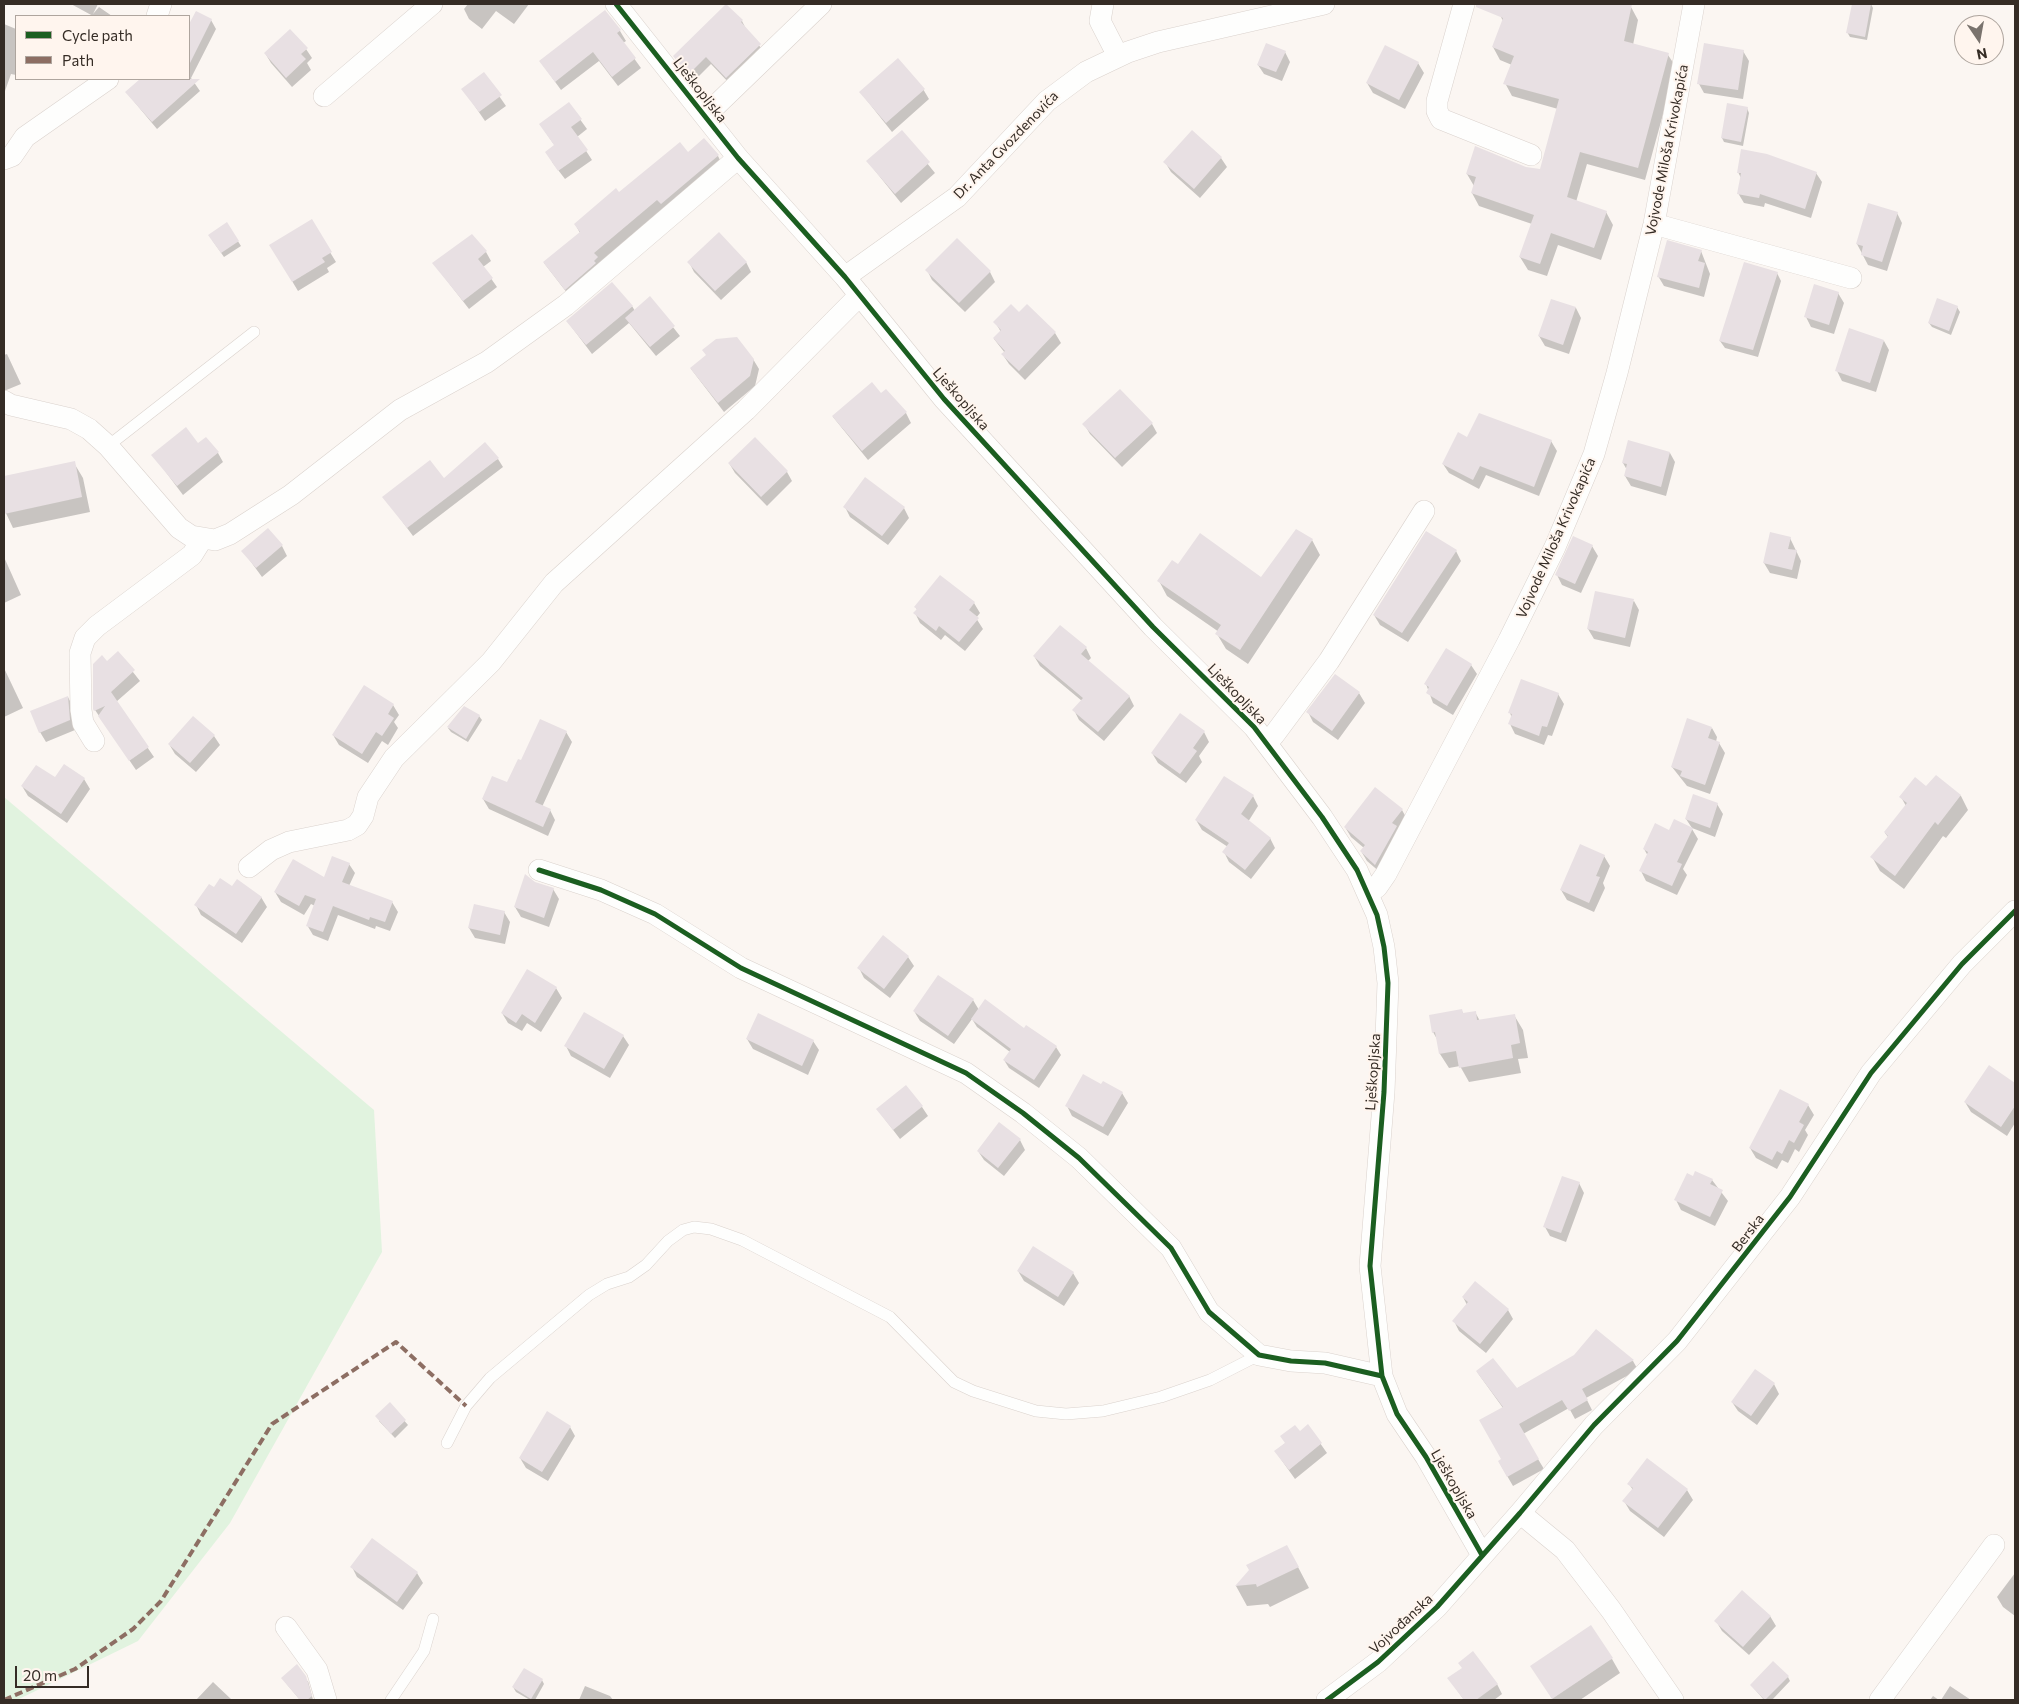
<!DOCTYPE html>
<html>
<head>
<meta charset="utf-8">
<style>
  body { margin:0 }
  #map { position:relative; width:2019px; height:1704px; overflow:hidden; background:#fbf6f2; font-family:Commissioner,sans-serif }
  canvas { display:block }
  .frame { position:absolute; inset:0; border:5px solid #352c25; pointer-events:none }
  .legend { position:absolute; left:15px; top:15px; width:175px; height:65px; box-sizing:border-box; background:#fff5ee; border:1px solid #aea59e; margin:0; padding:6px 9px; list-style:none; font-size:15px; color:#352c25 }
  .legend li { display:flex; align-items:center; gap:10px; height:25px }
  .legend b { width:25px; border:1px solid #aea59e }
  .north { position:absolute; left:1954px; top:15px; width:50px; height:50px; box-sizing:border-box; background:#fff5ee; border:1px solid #aea59e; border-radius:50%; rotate:168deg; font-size:14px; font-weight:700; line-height:20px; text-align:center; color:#352c25 }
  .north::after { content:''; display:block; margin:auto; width:18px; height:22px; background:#7a736d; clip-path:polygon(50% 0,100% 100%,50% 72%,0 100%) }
  .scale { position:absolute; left:15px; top:1666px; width:74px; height:22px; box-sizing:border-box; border:2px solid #352c25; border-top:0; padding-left:6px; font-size:15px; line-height:18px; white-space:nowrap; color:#352c25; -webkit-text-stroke:4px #fff5ee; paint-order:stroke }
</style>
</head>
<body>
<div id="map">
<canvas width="2019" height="1704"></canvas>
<div class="frame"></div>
<ul class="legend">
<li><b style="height:6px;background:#1b5e20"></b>Cycle path</li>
<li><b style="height:6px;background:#8d6e63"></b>Path</li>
</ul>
<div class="north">N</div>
<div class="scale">20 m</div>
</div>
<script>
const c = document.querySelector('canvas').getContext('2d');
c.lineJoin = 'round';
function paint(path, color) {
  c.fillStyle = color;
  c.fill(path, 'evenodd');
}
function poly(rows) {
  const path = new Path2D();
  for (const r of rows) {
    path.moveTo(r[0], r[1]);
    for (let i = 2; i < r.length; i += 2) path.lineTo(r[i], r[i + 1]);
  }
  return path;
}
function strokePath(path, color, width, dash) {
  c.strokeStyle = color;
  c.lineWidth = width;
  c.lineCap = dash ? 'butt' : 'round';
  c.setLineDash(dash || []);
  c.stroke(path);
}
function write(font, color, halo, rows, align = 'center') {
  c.font = font + ' Commissioner,sans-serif';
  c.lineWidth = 4;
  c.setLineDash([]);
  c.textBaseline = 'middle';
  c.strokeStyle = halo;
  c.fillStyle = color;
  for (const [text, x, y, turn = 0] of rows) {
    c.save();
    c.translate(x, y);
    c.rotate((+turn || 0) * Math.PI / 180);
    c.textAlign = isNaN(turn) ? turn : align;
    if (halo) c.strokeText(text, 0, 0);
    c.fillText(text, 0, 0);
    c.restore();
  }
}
const green = poly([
  [4,797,374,1110,382,1252,230,1523,138,1641,17,1700,4,1700]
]);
const shadow = poly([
  [71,4,98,4,93,14,99,7,112,16,93,16],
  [468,4,529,4,514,24,496,11,482,29,469,19,464,9],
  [1506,4,1617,4,1631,7,1638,20,1633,45,1668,55,1676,67,1645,180,1587,164,1576,202,1606,212,1613,225,1601,260,1558,245,1547,276,1528,270,1520,257,1532,224,1479,206,1472,193,1474,186,1467,174,1526,168,1541,170,1558,109,1512,96,1505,83,1512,65,1500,60,1493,47,1503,21,1501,17],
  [1853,4,1871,4,1873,8,1867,40,1850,37,1847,32],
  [726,6,742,21,746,29,765,53,731,85,711,64,693,82,675,57],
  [605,11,620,31,626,41,623,43,641,68,618,86,599,61,561,90,540,61],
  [196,12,211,20,216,29,191,78,200,91,157,129,126,92,142,79,189,79,189,26],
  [4,24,16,29,16,75,11,74,5,91],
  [306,49,312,58,307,63,311,70,292,87,271,63,265,53],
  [1743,51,1749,61,1743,99,1704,93,1699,84],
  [1285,52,1290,62,1282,81,1264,74,1258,65],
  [1418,63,1424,73,1405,109,1373,93,1367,83],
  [484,74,506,106,485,121,463,89],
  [923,89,929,99,892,132,861,93],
  [569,104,587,129,577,137,592,160,565,179,552,162,555,146,540,124],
  [1747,108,1749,113,1743,146,1724,142,1722,138],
  [902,132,935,173,901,203,868,162],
  [688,154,718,156,723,166,571,298,544,263,580,233,575,224,619,194],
  [1221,158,1227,167,1200,198,1171,172,1165,162],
  [1738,172,1816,173,1822,182,1811,218,1765,203,1764,207,1744,203,1738,193,1741,178],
  [1897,213,1902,223,1887,271,1868,265,1857,244],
  [311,221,336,262,327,268,329,272,298,291,271,246],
  [227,224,241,246,224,257,212,240],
  [1701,251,1710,274,1704,297,1664,286,1658,276],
  [486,252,491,261,483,267,497,287,469,309,434,264],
  [689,262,746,262,751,272,721,300,694,272],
  [927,270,990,272,995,282,965,312,932,280],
  [1777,273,1781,281,1758,357,1725,348,1720,341],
  [1838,293,1844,303,1834,334,1811,327,1806,317],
  [650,298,680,336,656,356,629,323,592,354,567,321,632,306,635,311],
  [1552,300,1576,308,1581,318,1569,354,1545,346,1539,336],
  [1027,305,1055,333,1061,343,1025,380,1009,364,1003,355,1005,353,994,339,1001,332,995,322,1019,314],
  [1957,307,1960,312,1951,335,1932,327,1929,323],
  [1884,341,1889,350,1876,392,1842,381,1837,371],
  [7,354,21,384,4,391,4,355],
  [707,356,753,359,759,369,755,386,724,412,691,369],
  [881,394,906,413,911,423,868,460,833,417],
  [1084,424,1152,424,1157,433,1122,467,1090,434],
  [1468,438,1551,441,1557,451,1539,496,1486,475,1479,489,1449,473,1443,464],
  [198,445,218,453,223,462,183,495,153,455],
  [1670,453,1675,462,1666,496,1631,486,1625,476,1627,470,1623,463],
  [498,459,503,467,413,536,384,497,444,480],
  [74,463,83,478,90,512,13,528,4,509,4,478],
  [729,463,787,472,792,481,767,506,735,473],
  [845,507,904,508,909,518,888,545,850,517],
  [1790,538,1801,561,1797,579,1770,573,1764,563],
  [1312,540,1320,555,1248,664,1226,649,1217,634,1219,632,1167,596,1159,581,1178,566,1262,578],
  [282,546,287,556,262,577,243,551],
  [1592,546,1598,556,1581,593,1562,585,1557,575],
  [1456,551,1461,561,1408,642,1380,625,1374,615],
  [4,557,21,595,4,603],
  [1634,601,1639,610,1630,647,1594,639,1588,629],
  [974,603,980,613,976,618,983,629,965,651,945,635,941,640,920,623,915,613,917,610,916,607],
  [1086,648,1091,658,1088,661,1129,696,1134,706,1104,741,1079,720,1074,710,1082,701,1040,666,1034,656],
  [118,653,140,681,116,702,154,757,136,770,95,710,107,662],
  [1471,665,1477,674,1453,715,1433,703,1426,684],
  [4,668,23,708,4,717],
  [1359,693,1365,703,1338,740,1313,722,1308,712],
  [1558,694,1564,704,1552,736,1548,735,1544,745,1515,734,1510,724,1512,718,1510,713],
  [68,697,73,707,75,730,46,742,40,732],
  [393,705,399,715,394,722,398,728,388,745,382,741,368,763,339,745,333,735],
  [479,716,482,720,468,742,451,732,448,728],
  [1712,728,1717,737,1716,742,1719,743,1725,753,1710,794,1687,786,1672,767],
  [566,732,572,742,542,807,550,810,555,820,548,836,489,809,483,799,508,784,522,762],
  [1204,732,1209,742,1199,756,1202,762,1186,783,1158,763,1152,753],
  [214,736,220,745,196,772,175,754,169,744],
  [1936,776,1961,796,1968,810,1946,838,1943,836,1904,889,1880,871,1872,857,1888,837,1885,833,1906,806,1901,797,1927,788],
  [55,779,84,779,90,789,67,823,28,796,22,786],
  [1253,796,1258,806,1248,822,1270,838,1275,848,1251,879,1229,862,1224,852,1228,847,1202,830,1196,820],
  [1717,804,1723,814,1715,837,1692,828,1686,819],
  [1402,810,1407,819,1381,873,1367,861,1361,851,1364,848,1351,837,1345,827],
  [1692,829,1698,839,1683,869,1687,875,1677,895,1646,881,1641,871,1648,856,1644,849,1670,831],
  [1604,856,1610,866,1603,883,1605,888,1594,912,1567,900,1561,890],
  [349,864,355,873,349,886,392,902,398,912,390,931,376,926,375,929,338,915,328,941,313,935,307,925,315,906,311,904,304,915,281,902,275,892,325,879],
  [534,883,553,889,559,899,549,927,521,917,515,907],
  [233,888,261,897,267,907,242,943,201,915,196,905,214,889],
  [504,912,510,922,505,944,475,938,469,928],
  [908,957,914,966,890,998,864,978,859,968],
  [556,988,562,998,541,1032,527,1023,522,1031,508,1023,502,1013],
  [973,1000,979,1010,1025,1030,1056,1047,1061,1055,1039,1088,1009,1068,1004,1060,1010,1052,977,1027,972,1019,954,1044,920,1021,914,1011],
  [1461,1010,1464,1014,1475,1012,1480,1021,1514,1015,1523,1030,1528,1058,1518,1059,1521,1073,1469,1082,1460,1066,1449,1068,1440,1054,1438,1041,1433,1032],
  [623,1036,629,1045,610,1078,571,1056,566,1046],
  [747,1039,813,1041,819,1050,808,1075,753,1049],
  [1989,1067,2015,1084,2015,1123,2007,1136,1971,1112,1965,1102],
  [1101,1086,1122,1093,1128,1103,1108,1136,1072,1116,1067,1106],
  [1808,1105,1814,1115,1805,1130,1808,1135,1799,1152,1795,1149,1788,1163,1782,1160,1777,1169,1756,1158,1750,1148],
  [922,1107,928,1116,900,1139,877,1109],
  [1020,1140,1025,1150,1004,1176,984,1160,978,1151],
  [1712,1180,1728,1201,1715,1226,1681,1210,1676,1200],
  [1579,1183,1584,1193,1566,1242,1550,1236,1545,1227],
  [1018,1271,1073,1273,1079,1283,1064,1306,1024,1281],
  [1463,1297,1508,1310,1513,1319,1486,1353,1459,1331,1454,1321,1467,1305],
  [1596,1330,1633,1361,1638,1370,1586,1398,1592,1410,1575,1419,1569,1408,1523,1434,1544,1469,1513,1486,1499,1462,1503,1460,1503,1408,1477,1372,1516,1389,1575,1356],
  [1774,1384,1779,1394,1757,1425,1738,1411,1732,1402],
  [390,1404,408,1425,395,1438,379,1421],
  [1308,1426,1327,1453,1295,1479,1275,1451],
  [570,1427,575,1436,548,1481,526,1468,520,1458],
  [1629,1484,1687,1490,1693,1500,1664,1537,1630,1511,1624,1501,1633,1490],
  [372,1540,417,1573,423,1583,403,1610,357,1577,352,1567],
  [1298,1567,1309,1588,1270,1607,1268,1604,1247,1606,1236,1586,1250,1570],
  [2015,1573,2015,1616,2003,1607,1997,1597],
  [1770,1616,1776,1626,1749,1655,1722,1631,1716,1621],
  [1612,1659,1620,1673,1580,1700,1553,1700,1532,1667],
  [1788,1677,1790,1681,1772,1700,1764,1700,1751,1685],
  [1449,1679,1497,1684,1502,1694,1494,1700,1464,1700],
  [542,1680,544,1684,535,1700,530,1700,516,1692,513,1687],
  [308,1681,313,1700,300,1700,285,1682],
  [213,1682,232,1700,196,1700],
  [585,1686,610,1696,613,1700,579,1700],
  [1950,1686,1971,1700,1941,1700],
  [1933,1696,1939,1700,1930,1700]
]);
const building = poly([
  [726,4,743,20,741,22,761,44,726,78,706,57,688,75,673,56],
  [1476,4,1632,4,1624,41,1669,53,1638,168,1580,152,1567,197,1607,211,1594,248,1551,233,1540,264,1519,257,1534,215,1471,193,1476,177,1466,174,1475,146,1526,167,1540,169,1559,99,1503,84,1514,56,1492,47,1503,18,1476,7],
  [1852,4,1871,4,1865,37,1846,33],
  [605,10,621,30,617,33,636,58,612,77,593,52,555,82,539,61],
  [196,11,212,19,189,65,189,24],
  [290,29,308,48,301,54,306,59,286,78,264,53],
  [1266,43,1286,51,1276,72,1257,65],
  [1704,43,1744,50,1738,90,1697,84],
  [1385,45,1419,62,1399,100,1366,83],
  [898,58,925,89,886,123,859,92],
  [484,72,502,95,479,112,461,89],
  [140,79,200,79,152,122,125,92],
  [569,102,582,119,571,127,588,150,558,171,545,152,554,145,539,124],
  [1727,103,1748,107,1741,142,1721,138],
  [902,130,930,162,895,194,866,161],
  [1192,130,1222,157,1194,189,1163,162],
  [704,138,719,155,661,204,657,200,594,253,598,257,594,261,596,263,565,290,543,262,580,232,574,224,616,188,619,192,680,142,688,152],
  [1741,149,1767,154,1817,172,1805,209,1760,194,1759,198,1737,194,1741,173,1737,173],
  [1868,203,1898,212,1882,262,1861,255,1863,246,1856,244],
  [312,219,332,252,322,258,325,262,292,282,269,245],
  [227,222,239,241,221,253,208,235],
  [719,232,747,262,715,291,687,262],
  [472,234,487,251,478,259,493,278,463,301,432,263],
  [957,238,991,271,959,303,925,270],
  [1667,240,1702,250,1698,261,1705,263,1699,288,1657,277],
  [1744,262,1778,272,1753,350,1719,341],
  [612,282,633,306,586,345,566,321],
  [1814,284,1839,292,1829,325,1804,317],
  [650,296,675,326,650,347,625,318],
  [1937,298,1958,306,1949,331,1928,323],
  [1551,299,1576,307,1563,345,1538,336],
  [1011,304,1019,312,1027,304,1056,332,1019,371,1001,354,1005,351,993,338,1001,330,993,322],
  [1849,328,1884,340,1870,383,1835,371],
  [737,337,754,359,750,376,718,403,690,368,706,355,702,350,716,339],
  [872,382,881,393,886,389,907,412,862,451,832,416],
  [1120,389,1153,423,1115,458,1082,424],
  [1479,413,1552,440,1534,487,1480,466,1473,480,1442,464,1458,432,1467,437],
  [186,427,198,443,206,437,219,452,177,486,151,455],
  [755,437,788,471,761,497,728,463],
  [1628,440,1670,452,1661,487,1624,476,1627,464,1622,463],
  [485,442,499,458,407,528,382,497,430,460,444,478],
  [75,461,82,497,4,514,4,476],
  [865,477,905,507,882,536,843,507],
  [268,528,283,545,256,568,241,551],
  [1296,529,1313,539,1240,650,1215,634,1221,625,1157,581,1172,560,1178,564,1200,533,1261,577],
  [1426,531,1457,550,1402,633,1373,615],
  [1770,532,1791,537,1788,549,1797,550,1792,570,1763,563],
  [1573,536,1593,545,1575,584,1555,575],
  [940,575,975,602,969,610,979,618,959,642,939,626,936,631,913,613,917,609,914,607],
  [1595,591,1634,599,1625,638,1587,629],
  [1060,625,1087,647,1081,654,1130,696,1098,732,1072,710,1083,698,1033,656],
  [1446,648,1472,664,1447,706,1426,693,1429,687,1424,684],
  [118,651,135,670,111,692,149,747,129,761,98,716,105,706,94,711,93,709,93,664,102,655,107,661],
  [1335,674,1360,692,1332,731,1306,712],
  [1521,679,1559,693,1547,727,1542,726,1539,736,1508,724,1512,714,1508,713],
  [364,685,394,704,388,714,394,718,382,736,376,732,362,754,332,735],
  [68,696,70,720,39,733,30,711],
  [464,706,480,715,466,739,447,727],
  [1180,713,1205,731,1193,748,1197,751,1180,774,1151,753],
  [193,716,215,735,190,763,168,744],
  [1687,718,1712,727,1708,738,1720,742,1705,785,1680,776,1682,771,1671,767],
  [540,719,567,731,535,802,551,809,543,827,482,799,492,776,507,782,518,759,521,760],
  [64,764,85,778,61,814,21,786,36,765,55,777],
  [1936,775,1961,795,1938,825,1935,822,1895,876,1870,857,1888,836,1884,832,1907,803,1899,797,1915,777,1926,786],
  [1224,776,1254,795,1241,814,1271,838,1245,870,1222,852,1229,843,1195,820],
  [1375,787,1403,809,1392,823,1397,826,1375,865,1360,851,1365,845,1344,827],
  [1693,794,1718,803,1710,828,1685,819],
  [1674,819,1693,828,1677,862,1682,864,1672,886,1639,871,1648,852,1643,849,1655,823,1669,830],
  [1580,844,1605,855,1596,876,1600,877,1589,903,1560,890],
  [332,856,350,863,342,882,393,901,385,922,370,917,369,920,333,906,323,932,306,926,316,899,305,895,299,906,274,892,293,859,324,877],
  [525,874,535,882,554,888,544,918,514,907],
  [220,878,232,886,237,879,262,897,236,934,194,905,209,884,214,887],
  [474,904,505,911,500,935,468,928],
  [883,935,909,956,884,989,857,968],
  [527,969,557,987,535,1023,522,1014,516,1023,501,1013],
  [938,975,974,999,948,1036,913,1011],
  [985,999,1024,1028,1026,1025,1057,1046,1034,1080,1003,1060,1011,1049,971,1019],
  [1462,1009,1463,1013,1476,1011,1477,1020,1515,1014,1520,1043,1511,1045,1513,1058,1459,1068,1456,1051,1439,1054,1435,1032,1432,1033,1429,1015],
  [584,1012,624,1035,604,1069,564,1046],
  [758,1013,814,1040,802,1066,746,1039],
  [1989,1065,2015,1083,2015,1106,2001,1127,1964,1102],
  [1083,1074,1101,1084,1103,1081,1123,1092,1103,1127,1065,1106],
  [906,1085,923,1106,893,1130,876,1109],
  [1780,1089,1809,1104,1799,1122,1804,1125,1794,1143,1789,1140,1782,1154,1777,1151,1772,1160,1749,1148],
  [999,1122,1021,1139,998,1168,977,1151],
  [1695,1171,1713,1179,1710,1184,1723,1190,1710,1217,1674,1200,1687,1173,1693,1176],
  [1562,1176,1580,1182,1561,1233,1543,1227],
  [1033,1246,1074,1272,1058,1297,1017,1271],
  [1475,1281,1509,1309,1480,1344,1452,1321,1468,1302,1462,1297],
  [1596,1329,1634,1360,1582,1389,1588,1400,1569,1411,1562,1400,1519,1424,1539,1459,1507,1477,1498,1461,1501,1459,1479,1420,1503,1407,1476,1371,1493,1358,1517,1388,1574,1355],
  [1755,1369,1775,1383,1751,1416,1731,1402],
  [390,1402,406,1420,391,1434,375,1416],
  [547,1411,571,1426,542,1472,519,1458],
  [1308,1424,1322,1443,1289,1470,1274,1451,1285,1443,1280,1436,1295,1425,1300,1431],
  [1647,1458,1688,1489,1658,1528,1622,1501,1633,1488,1627,1484],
  [372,1538,418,1572,397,1602,350,1567],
  [1287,1545,1299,1567,1257,1587,1256,1584,1235,1586,1249,1570,1246,1565],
  [1742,1590,1771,1616,1743,1647,1714,1621],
  [1591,1625,1613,1658,1552,1699,1530,1666],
  [1473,1651,1498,1684,1476,1700,1464,1700,1447,1678,1462,1668,1458,1663],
  [1773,1661,1789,1676,1765,1700,1750,1685],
  [297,1664,306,1676,312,1696,307,1700,300,1700,281,1678],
  [524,1668,543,1679,531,1699,512,1687]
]);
const service = poly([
  [108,446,254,332],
  [447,1443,466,1406,490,1378,589,1295,607,1284,629,1277,646,1265,668,1241,683,1230,694,1227,711,1229,742,1240,890,1317,954,1382,973,1391,1036,1411,1066,1414,1103,1411,1161,1397,1210,1380,1259,1355],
  [391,1700,424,1651,433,1619]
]);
const minor = poly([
  [616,4,738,158,845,277,944,399,1153,627,1254,727,1322,817,1357,870,1377,915,1384,947,1388,983,1384,1092,1370,1266,1382,1376,1397,1414,1426,1457,1482,1555],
  [1103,4,1100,21,1118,56],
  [1464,4,1437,101,1437,111,1441,119,1531,155],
  [157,16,161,4],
  [324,96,432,4],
  [706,115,821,4],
  [4,159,12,156,25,137,108,79],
  [1654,224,1851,278],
  [845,277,957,197,1047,101,1086,72,1128,52,1158,42,1324,4],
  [4,401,11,405,71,419,89,429,108,446,179,528,191,536,215,540,230,534,291,495,400,410,487,362,566,305,738,158],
  [94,741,83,723,81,710,80,653,85,638,97,626,192,555,202,539],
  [1266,742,1274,735,1329,661,1424,511],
  [249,867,271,850,289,842,348,830,357,825,363,816,368,797,394,758,491,662,554,583,746,410,860,295],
  [539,870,601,890,655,914,741,968,966,1073,1023,1113,1079,1158,1171,1248,1209,1312,1259,1355,1291,1361,1325,1363,1382,1376],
  [1369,893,1377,887,1386,874,1509,640,1555,547,1594,454,1617,373,1654,224,1694,4],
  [1520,1513,1565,1550,1611,1610,1673,1700],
  [286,1627,317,1670,326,1700],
  [1327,1700,1378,1662,1437,1607,1520,1513,1594,1425,1677,1341,1790,1197,1871,1073,1962,964,2015,911],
  [1880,1700,1994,1545]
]);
const quiet = poly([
  [4,1700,75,1669,133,1629,161,1601,272,1424,396,1342,466,1406]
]);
const cycleway = poly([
  [616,4,738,158,845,277,944,399,1153,627,1254,727,1322,817,1357,870,1377,915,1384,947,1388,983,1384,1092,1370,1266,1382,1376,1397,1414,1426,1457,1482,1555],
  [539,870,601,890,655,914,741,968,966,1073,1023,1113,1079,1158,1171,1248,1209,1312,1259,1355,1291,1361,1325,1363,1382,1376],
  [1327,1700,1378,1662,1437,1607,1520,1513,1594,1425,1677,1341,1790,1197,1871,1073,1962,964,2015,911]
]);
const streetNames = [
  ["Lješkopljska",700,90,52],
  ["Dr. Anta Gvozdenovića",1006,145,-46],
  ["Vojvode Miloša Krivokapića",1667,150,-79],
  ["Lješkopljska",961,399,49],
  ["Vojvode Miloša Krivokapića",1556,538,-66],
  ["Lješkopljska",1237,694,46],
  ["Lješkopljska",1373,1072,-86],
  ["Berska",1748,1233,-53],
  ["Lješkopljska",1454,1484,60],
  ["Vojvođanska",1401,1624,-43]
];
paint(green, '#e1f3df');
paint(shadow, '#0003');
paint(building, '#e8e0e3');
strokePath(service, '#dad2cd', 12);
strokePath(minor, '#dad2cd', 22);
strokePath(service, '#fefefd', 11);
strokePath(minor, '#fefefd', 21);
strokePath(quiet, '#8d6e63', 4, [8, 4]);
strokePath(cycleway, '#1b5e20', 5);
write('14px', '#352c25', '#fff5ee', streetNames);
</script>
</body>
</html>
